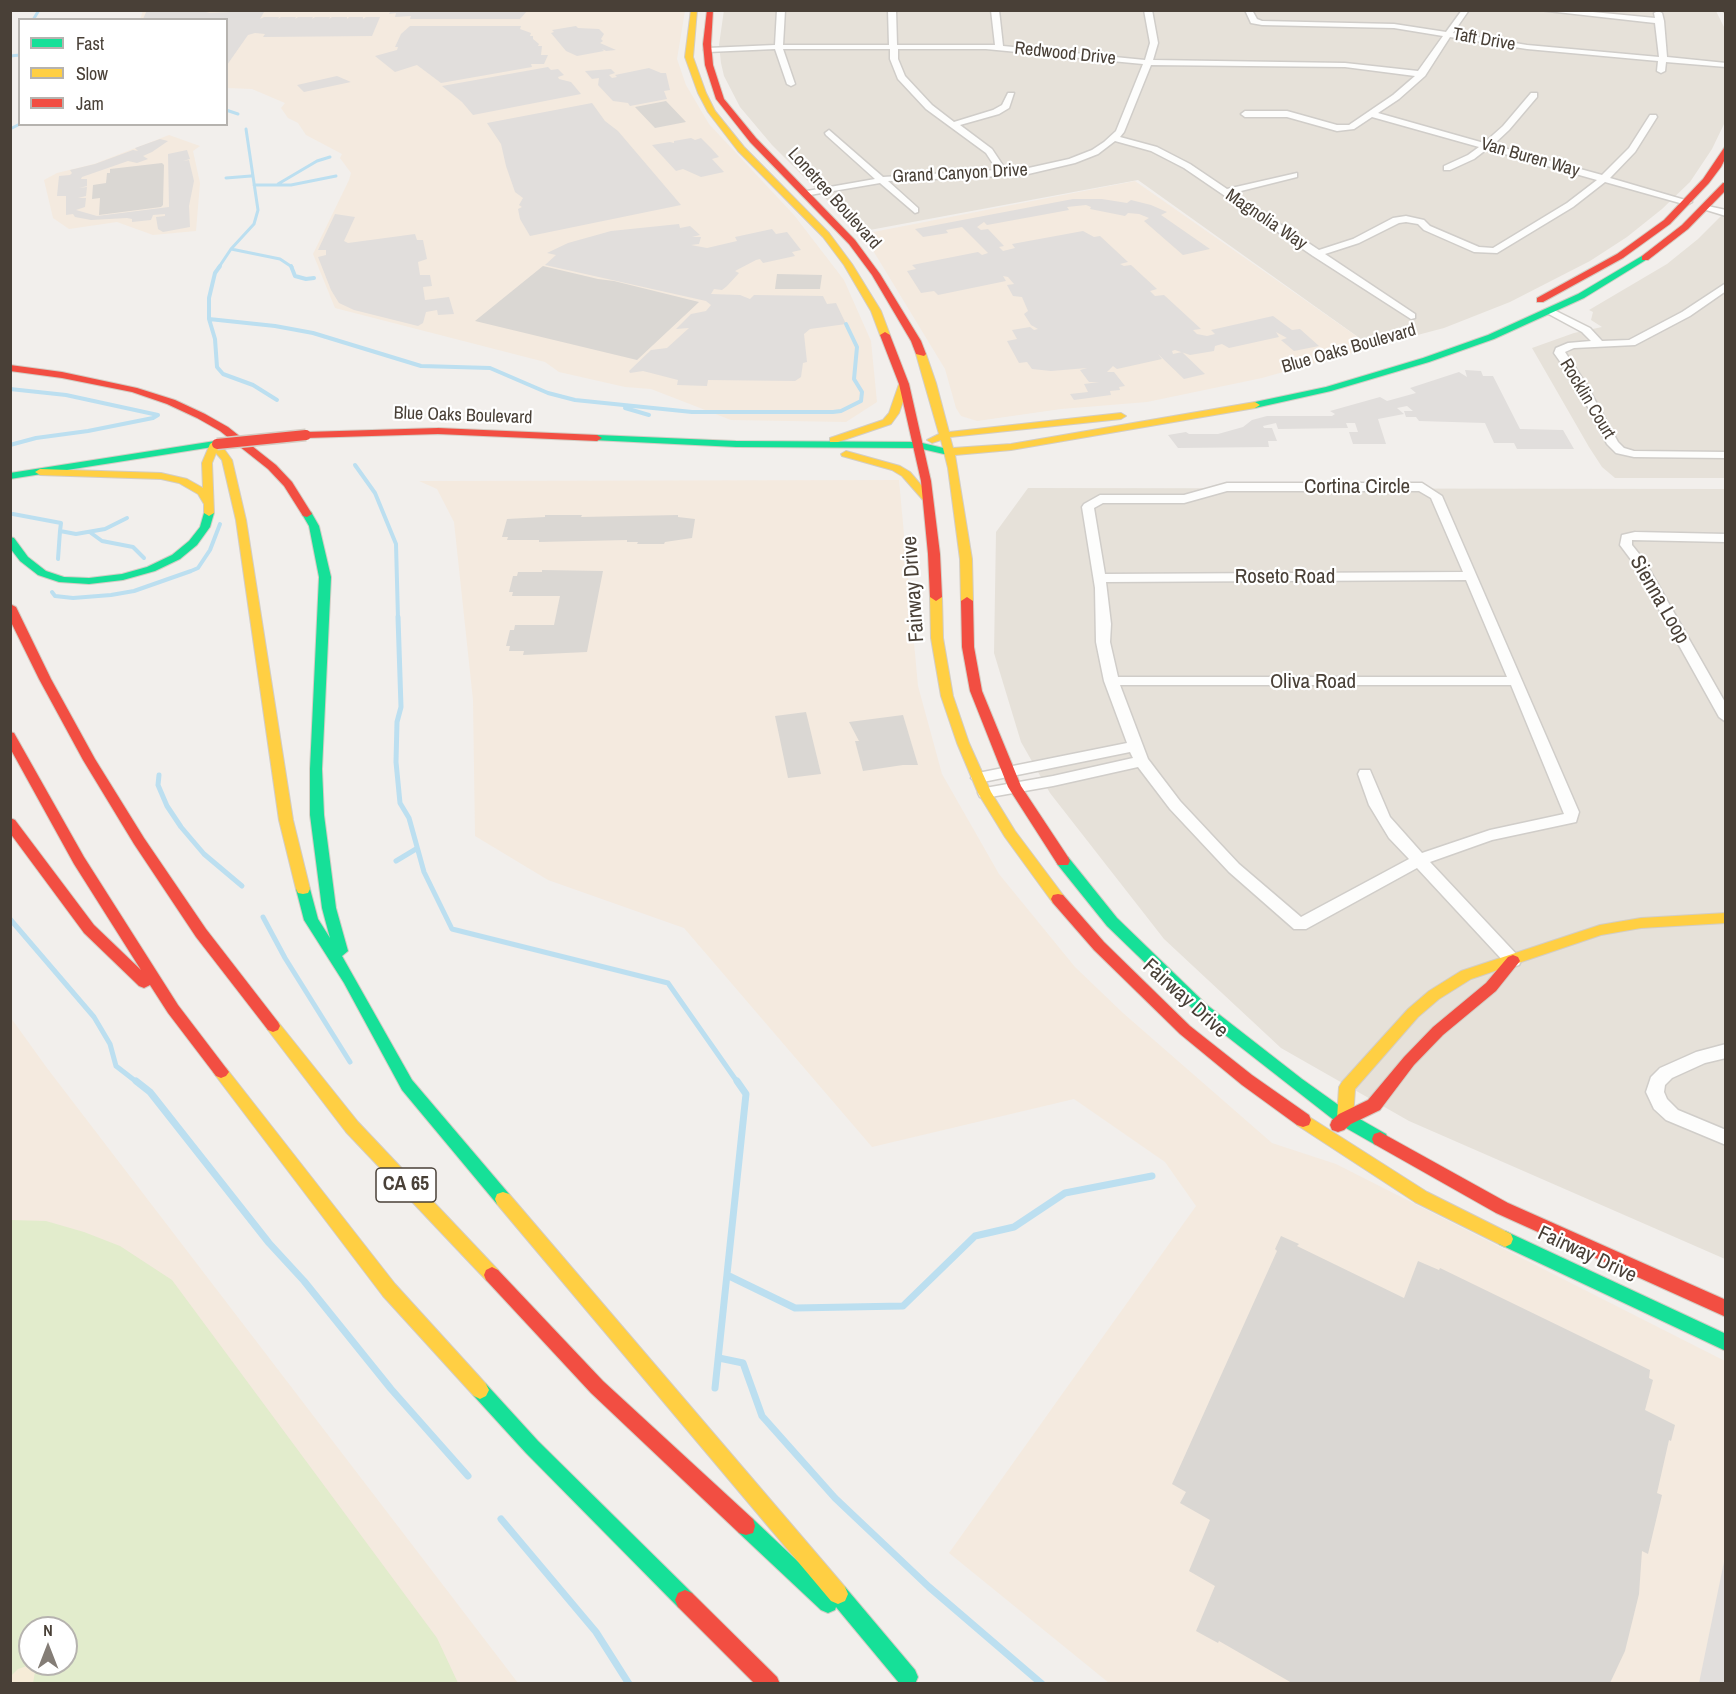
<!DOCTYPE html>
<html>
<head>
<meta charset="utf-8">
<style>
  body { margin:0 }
  #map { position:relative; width:1736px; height:1694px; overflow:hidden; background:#f2efec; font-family:"Archivo Narrow",sans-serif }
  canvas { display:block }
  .frame { position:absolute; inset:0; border:12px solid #494037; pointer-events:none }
  .legend { position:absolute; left:18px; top:18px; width:210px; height:108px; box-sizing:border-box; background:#fff; border:2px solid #b6b3af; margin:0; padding:8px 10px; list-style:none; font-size:18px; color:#494037 }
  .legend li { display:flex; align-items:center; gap:12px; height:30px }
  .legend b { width:30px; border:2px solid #b6b3af }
  .north { position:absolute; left:18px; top:1616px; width:60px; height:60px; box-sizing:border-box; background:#fff; border:2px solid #b6b3af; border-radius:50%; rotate:0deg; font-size:16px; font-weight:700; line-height:24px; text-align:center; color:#494037 }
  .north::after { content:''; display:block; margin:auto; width:21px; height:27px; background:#847d76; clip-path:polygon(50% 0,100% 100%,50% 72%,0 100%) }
</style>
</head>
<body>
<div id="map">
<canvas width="1736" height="1694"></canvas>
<div class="frame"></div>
<ul class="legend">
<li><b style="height:8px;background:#16e098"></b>Fast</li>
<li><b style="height:8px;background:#ffcf43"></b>Slow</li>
<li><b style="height:8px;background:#f24e42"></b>Jam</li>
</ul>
<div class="north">N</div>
</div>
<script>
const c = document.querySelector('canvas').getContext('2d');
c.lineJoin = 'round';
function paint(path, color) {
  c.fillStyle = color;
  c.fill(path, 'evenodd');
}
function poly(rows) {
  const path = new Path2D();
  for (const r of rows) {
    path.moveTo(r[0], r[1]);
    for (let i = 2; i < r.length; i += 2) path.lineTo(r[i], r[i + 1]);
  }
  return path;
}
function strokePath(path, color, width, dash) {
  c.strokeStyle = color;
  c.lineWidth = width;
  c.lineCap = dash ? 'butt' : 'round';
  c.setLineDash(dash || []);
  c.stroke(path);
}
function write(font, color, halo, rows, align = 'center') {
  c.font = font + ' "Archivo Narrow",sans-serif';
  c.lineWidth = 4.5;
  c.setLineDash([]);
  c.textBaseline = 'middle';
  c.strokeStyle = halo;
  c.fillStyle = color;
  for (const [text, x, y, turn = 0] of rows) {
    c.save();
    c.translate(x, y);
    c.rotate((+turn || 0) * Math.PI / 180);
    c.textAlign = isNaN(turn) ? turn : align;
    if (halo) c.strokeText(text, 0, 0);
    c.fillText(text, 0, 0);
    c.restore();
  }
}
const residential = poly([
  [724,10,1716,11,1725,29,1725,122,1712,149,1690,182,1662,209,1627,237,1590,261,1510,302,1444,328,1372,347,1138,180,859,232,772,145,740,107,724,76,721,63,719,45],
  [1725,212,1725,478,1615,478,1602,467,1589,447,1532,348,1574,333,1602,327,1591,320,1593,312,1589,310,1667,264,1698,239],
  [1028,488,1725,489,1725,1259,1409,1121,1281,1048,1164,939,1050,793,1021,742,994,653,996,532]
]);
const commercial = poly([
  [143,10,685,11,677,59,686,85,709,124,794,215,844,280,871,341,877,402,846,422,731,420,651,389,625,387,559,372,545,362,335,308,313,254,349,180,351,173,340,158,342,154,306,135,298,123,288,118,281,108,285,103,252,89,227,88,226,20,140,20],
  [169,135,200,146,193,151,200,183,196,231,153,235,117,222,69,229,53,218,44,180,57,173,94,164],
  [1135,181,1372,347,1262,378,1147,402,1061,409,977,421,961,416,956,408,945,369,863,234],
  [899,480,918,686,942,774,999,874,1075,967,1123,1013,1272,1143,1336,1164,1725,1361,1725,1683,1109,1683,949,1553,1196,1206,1165,1162,1074,1099,872,1147,684,928,548,880,475,836,473,700,454,522,437,489,419,481],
  [11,1018,47,1068,518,1683,11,1683],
  [30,1628,66,1628,66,1664,30,1664]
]);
const green = poly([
  [11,1220,46,1221,84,1232,120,1246,172,1280,437,1638,458,1683,11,1684],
  [30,1628,66,1628,66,1664,30,1664]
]);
const sand = poly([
  [27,1666,33,1667,35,1672,33,1683,11,1683,11,1676,18,1669]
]);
const parking = poly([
  [147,10,214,11,206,13,256,11,255,12,264,12,260,19,264,17,279,17,278,19,281,17,296,17,295,19,298,17,313,17,312,19,315,17,330,17,329,19,332,17,347,17,347,19,349,17,363,17,363,19,366,17,380,17,372,36,263,37,265,34,255,33,248,35,227,65,226,20,143,19],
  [391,10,527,10,527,11,520,19,410,19,411,16,395,17,396,13,389,14],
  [410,26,521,26,520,29,531,33,530,36,533,36,533,39,539,44,538,46,542,46,541,55,548,55,544,64,531,64,532,67,441,83,417,65,395,72,375,56,397,50,398,47,395,47,401,34],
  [576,26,578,28,599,29,604,34,601,39,603,41,600,43,616,50,606,51,602,49,604,51,577,56,566,51,551,33,554,32,552,30],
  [548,67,551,70,558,69,564,75,558,77,559,79,571,82,581,94,473,115,462,102,442,86],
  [649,68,661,73,666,73,670,90,664,91,667,99,630,106,628,103,613,101,598,85,599,78,592,79,585,71,611,69,615,73,609,75,612,78,617,77,615,75],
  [337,76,351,82,304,92,297,85],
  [592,103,605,121,618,131,681,205,530,236,520,219,518,209,522,207,519,205,523,198,515,192,506,166,501,144,487,123],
  [691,138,695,140,701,138,711,148,719,157,712,159,724,172,701,177,683,169,676,171,652,145,670,142,674,143,674,141],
  [160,139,168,141,152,152,143,156,148,159,137,163,128,161,82,177,81,179,87,179,87,186,79,188,87,187,86,196,78,198,86,198,85,207,76,210,97,216,169,207,168,154,187,150,190,159,183,161,189,160,194,181,189,206,190,227,163,232,158,229,156,217,165,216,165,214,153,215,151,220,132,222,132,219,127,218,91,220,75,217,73,214,66,215,66,196,57,196,59,176,70,175,72,173,70,170,95,164,133,150,138,151,135,148],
  [1073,199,1102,199,1127,203,1131,200,1151,205,1167,212,1161,215,1210,249,1183,255,1144,221,1149,218,1139,214,1128,213,1125,216,1090,209,1091,207,1086,205,1067,207,1069,210,987,225,984,222,977,227,981,230,988,229,1004,246,999,247,1003,251,1015,248,1012,244,1083,231,1094,237,1100,236,1128,262,1120,264,1124,266,1131,265,1157,289,1150,291,1155,296,1164,295,1201,329,1193,330,1197,334,1207,336,1215,334,1211,330,1273,316,1292,330,1300,329,1319,346,1294,351,1281,340,1287,338,1276,332,1279,337,1229,348,1222,344,1215,346,1214,351,1190,355,1175,350,1172,351,1173,354,1182,352,1205,374,1184,379,1158,354,1162,359,1117,369,1113,366,1107,372,1114,372,1125,386,1119,387,1120,390,1110,391,1111,395,1074,400,1070,394,1088,392,1084,384,1099,382,1089,382,1080,370,1087,368,1051,371,1032,369,1027,362,1019,363,1007,341,1017,339,1012,330,1030,327,1034,330,1038,329,1031,325,1024,314,1028,311,1022,297,1013,296,1007,285,1014,284,1008,277,1003,276,1006,281,938,295,934,291,921,293,907,271,916,269,912,265,978,252,982,255,988,253,962,227,946,230,948,233,923,237,915,229],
  [335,214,355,217,344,241,348,243,415,234,417,240,423,240,427,259,418,262,420,275,430,275,432,286,423,287,425,300,449,297,454,314,438,315,437,310,426,312,423,323,418,326,354,310,339,303,331,290,318,257,326,255,326,250,318,250],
  [679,224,680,228,690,226,700,235,692,237,701,237,699,244,691,245,707,248,737,241,735,237,772,229,776,234,787,232,801,250,792,252,795,256,763,263,760,259,756,260,735,271,739,273,727,286,722,290,714,289,711,294,740,295,750,299,754,295,823,296,827,304,836,303,846,324,810,329,804,334,807,362,803,363,801,377,795,381,708,380,707,386,677,385,678,380,643,371,630,373,629,371,651,350,667,348,689,328,676,329,691,314,706,311,711,305,706,301,545,265,556,255,547,253,568,243,611,231],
  [1465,370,1481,371,1483,376,1493,376,1520,429,1563,430,1574,449,1517,449,1514,443,1494,443,1485,423,1419,421,1416,417,1406,417,1404,411,1413,411,1407,406,1397,408,1404,414,1378,419,1386,444,1353,444,1349,432,1358,432,1355,423,1346,423,1348,428,1278,429,1276,423,1263,426,1264,428,1272,428,1277,441,1268,441,1269,447,1178,448,1168,435,1186,432,1189,434,1218,434,1243,427,1252,420,1267,416,1332,416,1335,414,1330,411,1380,397,1387,401,1416,393,1410,388,1459,372,1467,377],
  [1725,1557,1725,1683,1699,1683]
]);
const streamFar3 = poly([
  [33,20,39,10],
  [10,56,20,55],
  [226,110,238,114],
  [10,129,20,124],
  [226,178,251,176],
  [278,184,317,161,330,157],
  [254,185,291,185,336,176],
  [231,249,280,259,292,267],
  [219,267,231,249,254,224,258,210,246,129]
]);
const streamFar2 = poly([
  [220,266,215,273,209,298,209,319,215,339,217,367,223,374,253,385,277,400],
  [291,266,295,276,306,279,314,278],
  [209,319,275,326,313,333,421,366,490,368,548,393,575,400,692,412,833,412,841,411,861,401,862,392,854,379,857,347,846,324],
  [10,389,66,395,158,415,153,418,88,431,36,438,10,445],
  [625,408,649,415],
  [355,465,375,493,396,544,398,619],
  [13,514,61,523,60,531,76,534,105,529,127,518],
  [91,533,102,541,133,547,144,558],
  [58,559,60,531],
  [52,592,55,596,73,598,111,595,134,591,191,571,198,568,210,550,220,524]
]);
const streamFar1 = poly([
  [398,617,401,707,397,722,396,762,400,803,409,818,424,872,452,929,668,983,738,1083],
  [159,775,158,785,167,806,181,827,204,854,242,886],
  [396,861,416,849],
  [263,917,285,958,350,1062],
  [10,919,94,1017,110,1044,116,1066,138,1083]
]);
const stream = poly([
  [136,1081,150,1092,269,1243,304,1281,391,1389,468,1476],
  [727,1275,795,1308,903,1306,975,1236,1014,1227,1065,1193,1152,1176],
  [719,1358,743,1363,762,1416,835,1498,929,1587,1042,1684],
  [715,1388,746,1094,737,1081],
  [501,1519,596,1632,629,1684]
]);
const building = poly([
  [666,101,686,122,655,128,635,107],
  [162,163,164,165,163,205,161,207,99,215,100,198,92,199,93,185,106,183,107,173,110,173,110,169],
  [543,266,598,279,614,281,699,302,637,360,475,321],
  [777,274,822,275,820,289,775,289],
  [545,515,582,515,581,517,678,515,678,517,695,519,692,538,665,542,664,544,637,544,638,542,627,542,627,540,539,542,539,540,507,540,508,537,502,537,507,519,545,517],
  [542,570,603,571,587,652,523,655,524,651,509,651,510,646,506,646,510,630,514,630,515,625,554,625,560,596,512,596,513,592,509,592,513,576,517,576,518,572,542,572],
  [806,712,821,774,788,778,775,716],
  [903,715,918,765,903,765,863,771,855,741,859,741,849,722],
  [1281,1236,1299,1244,1297,1246,1404,1298,1418,1261,1439,1270,1440,1268,1650,1370,1649,1378,1653,1380,1645,1410,1675,1425,1671,1441,1669,1440,1657,1493,1662,1495,1648,1554,1642,1551,1639,1594,1625,1651,1610,1683,1292,1683,1219,1641,1218,1643,1196,1631,1215,1586,1189,1571,1210,1520,1180,1503,1186,1492,1172,1484,1277,1251,1275,1249]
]);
const street = poly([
  [777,10,785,10,783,45,889,45,888,10,896,10,897,45,995,45,991,10,999,10,1003,46,1145,60,1150,43,1144,10,1152,10,1158,43,1153,60,1345,63,1418,71,1443,36,1394,28,1262,25,1251,23,1245,10,1252,10,1257,19,1262,21,1394,24,1446,32,1462,10,1469,10,1453,33,1527,45,1659,57,1655,23,1539,10,1572,10,1655,18,1654,13,1658,11,1662,13,1664,21,1667,57,1726,63,1726,67,1666,62,1665,71,1661,73,1657,71,1658,61,1527,49,1450,37,1425,76,1399,99,1378,113,1484,143,1503,126,1531,93,1537,93,1537,97,1509,130,1493,145,1602,175,1629,148,1650,115,1656,115,1657,117,1635,152,1610,178,1692,202,1687,205,1605,182,1573,207,1497,253,1474,252,1424,230,1418,224,1406,222,1399,223,1359,243,1325,254,1415,314,1415,318,1411,319,1313,256,1184,168,1151,151,1115,141,1098,154,1075,163,1024,175,888,181,918,208,918,212,915,213,880,183,804,196,802,194,807,191,875,179,826,135,825,133,829,130,883,177,997,170,986,153,926,109,898,79,890,59,890,49,783,49,795,84,791,86,787,84,775,49,708,52,704,50,708,48,775,45,777,10],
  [898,49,986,49,1143,64,1116,131,1104,142,1092,150,1069,159,1024,169,1006,170,992,149,960,125,999,114,1009,108,1014,93,1008,93,1002,105,993,110,954,122,932,105,905,76,898,59,898,49],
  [1151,65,1345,67,1415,76,1393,95,1349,125,1337,125,1287,111,1245,111,1241,114,1245,117,1287,117,1337,131,1354,129,1372,117,1479,147,1468,155,1444,166,1444,170,1450,170,1474,159,1487,149,1597,180,1567,203,1493,248,1479,247,1430,226,1424,220,1406,216,1393,218,1353,239,1319,250,1233,193,1297,177,1297,173,1227,189,1190,164,1157,147,1120,137,1124,132,1151,65],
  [1703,205,1726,210,1726,216,1703,209,1703,205],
  [1726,283,1726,291,1690,316,1635,345,1574,348,1565,352,1586,384,1618,442,1624,448,1634,451,1726,452,1726,458,1634,457,1616,453,1607,444,1576,384,1554,353,1556,348,1568,343,1591,341,1582,332,1545,312,1554,310,1590,328,1602,341,1629,340,1682,312,1726,283],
  [1227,483,1422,483,1442,496,1579,812,1576,822,1492,840,1430,862,1519,957,1521,961,1519,965,1513,967,1507,965,1417,868,1306,929,1294,929,1229,872,1170,809,1138,767,1053,786,985,798,980,797,978,793,980,789,985,788,1053,776,1133,758,1130,752,978,783,971,778,978,773,1127,743,1104,681,1096,642,1095,588,1082,507,1084,504,1100,495,1184,495,1227,483],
  [1227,491,1419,491,1431,498,1463,572,1105,574,1094,508,1103,503,1184,503,1227,491],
  [1466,580,1507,677,1118,677,1110,642,1111,624,1106,582,1466,580],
  [1120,685,1511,685,1564,814,1490,830,1422,853,1390,817,1370,770,1360,770,1358,774,1369,805,1389,838,1409,859,1301,917,1239,864,1180,801,1148,759,1120,685],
  [1635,532,1726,534,1726,542,1632,540,1632,545,1644,560,1726,704,1726,722,1719,717,1632,561,1620,545,1622,535,1635,532],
  [1726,1044,1726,1058,1705,1063,1672,1078,1665,1085,1664,1092,1667,1099,1678,1110,1726,1130,1726,1145,1666,1120,1654,1109,1646,1092,1651,1077,1660,1068,1696,1052,1726,1044]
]);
const fast = poly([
  [1642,256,1649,258,1584,298,1494,339,1429,362,1331,391,1255,408,1250,405,1255,402,1326,387,1423,358,1488,335,1578,294,1642,256],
  [597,435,736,441,918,442,952,450,953,452,948,455,918,448,736,447,593,440,593,436,597,435],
  [215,441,220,444,219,446,10,479,10,473,215,441],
  [209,510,214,513,210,527,197,545,180,559,155,571,123,580,89,584,59,582,38,575,20,561,10,548,10,537,14,538,28,557,46,571,64,577,89,578,122,574,147,567,172,555,189,541,200,527,204,513,209,510],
  [307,511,311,512,319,526,331,577,322,769,324,815,336,908,348,951,342,956,412,1080,509,1194,511,1199,509,1204,503,1206,497,1204,402,1090,344,983,304,920,296,889,298,885,303,884,308,885,310,889,318,919,330,938,322,908,310,815,310,769,319,577,309,526,302,514,307,511],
  [1063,856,1068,857,1117,918,1207,1005,1302,1079,1351,1114,1386,1134,1388,1139,1386,1144,1380,1146,1374,1144,1339,1124,1197,1013,1107,926,1058,865,1056,861,1063,856],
  [1505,1231,1726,1334,1726,1351,1499,1244,1497,1239,1499,1234,1505,1231],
  [480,1381,486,1384,538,1441,692,1593,695,1600,692,1607,685,1610,678,1607,526,1453,474,1396,471,1390,474,1384,480,1381],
  [746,1517,753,1519,829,1591,831,1587,838,1584,845,1587,915,1670,918,1677,915,1684,900,1684,836,1607,835,1610,828,1613,821,1610,739,1533,737,1526,739,1519,746,1517]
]);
const slow = poly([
  [691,10,697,10,693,57,706,93,715,111,744,147,829,233,852,264,881,311,890,335,888,337,880,335,871,311,844,265,823,237,738,151,708,112,698,93,685,57,691,10],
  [921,351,926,354,936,383,949,432,1121,413,1126,416,1121,419,950,437,953,448,1011,444,1255,402,1260,405,1255,408,1011,450,955,455,972,559,973,601,967,605,961,601,960,559,948,468,941,440,932,443,927,440,939,434,916,354,921,351],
  [904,381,909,384,899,413,891,424,838,442,830,442,830,438,883,420,889,413,899,384,904,381],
  [215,441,219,442,232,460,246,520,293,820,310,889,308,893,303,894,298,893,296,889,279,820,236,520,222,460,216,453,212,463,214,513,209,516,204,513,204,504,198,494,179,483,161,479,40,475,35,472,40,469,161,473,187,479,203,488,202,463,210,444,215,441],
  [846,451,900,466,910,472,932,498,927,501,923,500,902,476,892,470,842,456,841,454,846,451],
  [936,593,942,597,943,638,953,696,969,743,991,792,1015,831,1063,895,1065,899,1063,903,1053,903,1005,837,978,793,957,743,941,696,931,638,930,597,936,593],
  [1726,913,1726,923,1641,928,1601,935,1471,979,1439,999,1418,1017,1355,1089,1353,1119,1351,1124,1345,1126,1339,1124,1337,1119,1339,1087,1342,1082,1408,1009,1429,991,1461,971,1600,925,1641,918,1726,913],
  [273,1020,278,1022,358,1122,498,1270,500,1275,498,1280,492,1283,486,1280,346,1132,268,1030,266,1026,268,1022,273,1020],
  [221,1066,226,1068,395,1284,486,1384,489,1390,486,1396,480,1399,474,1396,383,1296,216,1076,213,1072,216,1068,221,1066],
  [1303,1113,1427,1192,1511,1234,1513,1239,1511,1244,1505,1247,1415,1202,1297,1125,1295,1120,1297,1115,1303,1113],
  [503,1192,509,1194,845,1587,848,1594,845,1601,838,1604,831,1601,497,1204,495,1199,497,1194,503,1192]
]);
const jam = poly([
  [707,10,713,10,711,44,713,65,724,99,756,138,855,240,880,274,921,341,926,354,924,356,916,354,911,341,872,275,849,244,750,142,716,99,705,65,703,44,707,10],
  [1722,10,1726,10,1726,13,1724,12,1722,10],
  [1726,145,1726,157,1721,167,1709,183,1670,224,1623,258,1543,302,1537,302,1537,298,1617,254,1664,220,1703,179,1726,145],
  [1723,183,1726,183,1726,190,1688,229,1648,260,1642,260,1642,256,1682,225,1723,183],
  [885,332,890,335,909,384,931,481,940,554,942,597,936,601,930,597,928,554,921,481,899,384,880,335,885,332],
  [10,365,62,372,137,388,175,400,205,414,228,427,276,465,292,482,312,514,307,517,303,516,284,486,268,469,220,431,197,418,167,404,132,392,62,378,10,371,10,365],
  [438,428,597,435,602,438,597,441,438,434,306,438,301,435,306,432,438,428],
  [967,597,973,601,974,647,982,691,1021,786,1068,857,1070,861,1068,865,1058,865,1008,787,970,691,962,647,961,601,967,597],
  [10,604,16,607,51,679,95,759,144,838,206,929,278,1022,280,1026,278,1030,273,1032,268,1030,196,937,134,844,83,760,39,679,10,620,10,604],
  [10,732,14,733,84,857,178,1005,226,1068,229,1072,226,1076,221,1078,216,1076,168,1013,150,985,144,988,139,986,84,933,10,833,10,818,15,820,94,925,141,970,74,864,10,748,10,732],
  [1058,894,1063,895,1104,942,1190,1026,1252,1075,1309,1115,1311,1120,1309,1125,1303,1127,1297,1125,1242,1085,1180,1034,1094,950,1053,903,1051,899,1053,895,1058,894],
  [1513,955,1518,957,1520,961,1496,991,1443,1035,1414,1065,1380,1110,1351,1124,1344,1130,1338,1132,1332,1130,1330,1125,1332,1120,1339,1114,1368,1100,1404,1057,1433,1027,1486,983,1508,957,1513,955],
  [1380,1132,1508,1203,1726,1300,1726,1317,1496,1213,1374,1144,1372,1139,1374,1134,1380,1132],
  [492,1267,498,1270,603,1381,753,1519,755,1526,753,1533,746,1535,739,1533,591,1393,486,1280,484,1275,486,1270,492,1267],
  [685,1590,692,1593,777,1677,780,1684,755,1684,678,1607,675,1600,678,1593,685,1590]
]);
const jamBridge = poly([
  [217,444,306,435]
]);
const farStreetnames = [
  ["Taft Drive",1484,40,10],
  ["Redwood Drive",1065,54,6],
  ["Van Buren Way",1530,158,16],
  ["Grand Canyon Drive",960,174,-3],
  ["Lonetree Boulevard",834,199,48],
  ["Magnolia Way",1266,220,34],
  ["Blue Oaks Boulevard",1349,349,-16],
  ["Rocklin Court",1587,399,59],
  ["Blue Oaks Boulevard",463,416,2]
];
const shields = [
  [406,1185,60]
];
const shieldNames = [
  ["CA 65",406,1185]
];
const streetNames = [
  ["Cortina Circle",1357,487],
  ["Roseto Road",1285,577],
  ["Fairway Drive",914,589,-94],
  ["Sienna Loop",1659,600,60],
  ["Oliva Road",1313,682],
  ["Fairway Drive",1185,999,42],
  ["Fairway Drive",1587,1255,25]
];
paint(residential, '#e6e1d9');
paint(commercial, '#f4eadf');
paint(green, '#e2eccc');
paint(sand, '#f6ecd7');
paint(parking, '#e1dedc');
strokePath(streamFar3, '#bcdff0', 3);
strokePath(streamFar2, '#bcdff0', 4);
strokePath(streamFar1, '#bcdff0', 5);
strokePath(stream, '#bcdff0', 7);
paint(building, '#dad7d3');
strokePath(street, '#d0cdc9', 3);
strokePath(fast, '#d3cdc4', 2);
strokePath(slow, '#d3cdc4', 2);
strokePath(jam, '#d3cdc4', 2);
paint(street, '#fdfdfc');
paint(fast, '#16e098');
paint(slow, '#ffcf43');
paint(jam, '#f24e42');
strokePath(jamBridge, '#d3cdc4', 13, []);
strokePath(jamBridge, '#f24e42', 10);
write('18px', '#494037', '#fff', farStreetnames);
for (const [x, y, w] of shields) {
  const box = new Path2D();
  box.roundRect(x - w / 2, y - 17, w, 34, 4.5);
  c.fillStyle = '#fff';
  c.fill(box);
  strokePath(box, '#494037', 1.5);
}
write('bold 20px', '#494037', null, shieldNames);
write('21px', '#494037', '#fff', streetNames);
</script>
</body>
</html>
